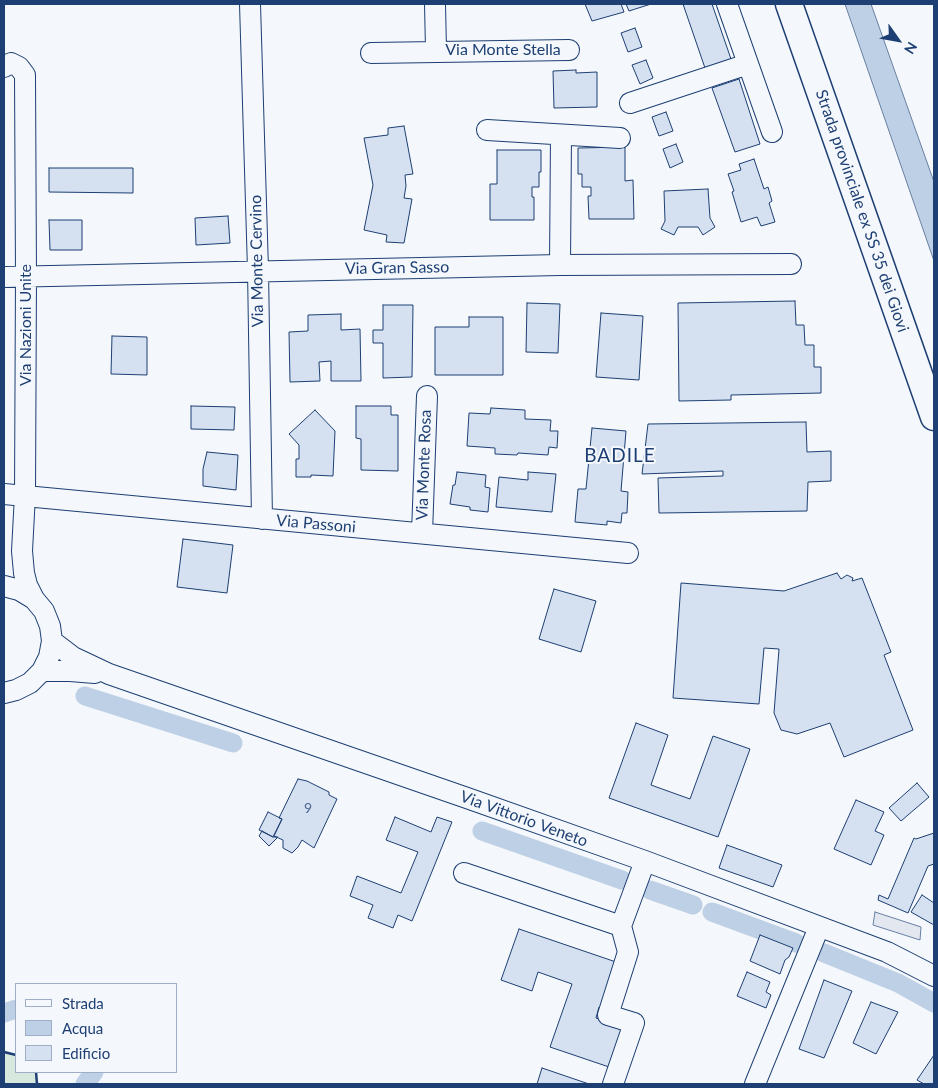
<!DOCTYPE html>
<html>
<head>
<meta charset="utf-8">
<style>
  body { margin:0 }
  #map { position:relative; width:938px; height:1088px; overflow:hidden; background:#f4f7fb; font-family:Lato,sans-serif }
  canvas { display:block }
  .frame { position:absolute; inset:0; border:5px solid #1d3f73; pointer-events:none }
  .legend { position:absolute; left:15px; top:983px; width:162px; height:90px; box-sizing:border-box; background:#f4f7fb; border:1px solid #9eadc5; margin:0; padding:6px 9px; list-style:none; font-size:15px; color:#1d3f73 }
  .legend li { display:flex; align-items:center; gap:10px; height:25px }
  .legend b { width:25px; border:1px solid #9eadc5 }
  .north { position:absolute; left:873px; top:15px; width:50px; height:50px; -webkit-text-stroke:4px #f4f7fb; paint-order:stroke; rotate:122deg; font-size:14px; font-weight:700; line-height:20px; text-align:center; color:#1d3f73 }
  .north::after { content:''; display:block; margin:auto; width:18px; height:22px; background:#1d3f73; clip-path:polygon(50% 0,100% 100%,50% 72%,0 100%) }
</style>
</head>
<body>
<div id="map">
<canvas width="938" height="1088"></canvas>
<div class="frame"></div>
<ul class="legend">
<li><b style="height:6px;background:#f4f7fb"></b>Strada</li>
<li><b style="height:14px;background:#bed0e5"></b>Acqua</li>
<li><b style="height:14px;background:#d5e0f0"></b>Edificio</li>
</ul>
<div class="north">N</div>
</div>
<script>
const c = document.querySelector('canvas').getContext('2d');
c.lineJoin = 'round';
function paint(path, color) {
  c.fillStyle = color;
  c.fill(path, 'evenodd');
}
function poly(rows) {
  const path = new Path2D();
  for (const r of rows) {
    path.moveTo(r[0], r[1]);
    for (let i = 2; i < r.length; i += 2) path.lineTo(r[i], r[i + 1]);
  }
  return path;
}
function strokePath(path, color, width, dash) {
  c.strokeStyle = color;
  c.lineWidth = width;
  c.lineCap = dash ? 'butt' : 'round';
  c.setLineDash(dash || []);
  c.stroke(path);
}
function write(font, color, halo, rows, align = 'center') {
  c.font = font + ' Lato,sans-serif';
  c.lineWidth = 4;
  c.setLineDash([]);
  c.textBaseline = 'middle';
  c.strokeStyle = halo;
  c.fillStyle = color;
  for (const [text, x, y, turn = 0] of rows) {
    c.save();
    c.translate(x, y);
    c.rotate((+turn || 0) * Math.PI / 180);
    c.textAlign = isNaN(turn) ? turn : align;
    if (halo) c.strokeText(text, 0, 0);
    c.fillText(text, 0, 0);
    c.restore();
  }
}
const green = poly([
  [4,1052,16,1055,16,1072,36,1072,37,1084,4,1084,4,1052]
]);
const parking = poly([
  [875,912,921,927,920,940,873,925,875,912]
]);
const water = poly([
  [845,4,871,4,934,182,934,261,845,4]
]);
const canal = poly([
  [85,696,233,743],
  [482,831,622,880],
  [650,890,693,905],
  [712,912,796,943],
  [824,953,898,983,934,1003],
  [4,1013,16,1009],
  [85,1084,94,1072]
]);
const building = poly([
  [585,4,621,4,624,12,592,21,585,4],
  [626,4,651,4,629,11,626,4],
  [683,4,712,4,731,59,705,68,683,4],
  [635,28,642,47,628,52,621,33,635,28],
  [646,60,653,78,640,84,632,65,646,60],
  [576,70,576,73,597,72,597,107,554,108,553,71,576,70],
  [739,79,760,144,735,152,712,88,739,79],
  [666,112,673,131,659,136,652,117,666,112],
  [404,126,413,174,405,175,406,186,404,198,412,199,404,243,386,242,387,235,364,230,373,185,364,138,388,135,388,128,404,126],
  [676,144,683,162,670,168,663,149,676,144],
  [625,147,625,181,633,180,634,219,589,219,588,196,591,196,591,187,582,187,582,174,578,174,578,148,625,147],
  [497,150,541,150,541,172,539,172,539,187,532,187,532,197,534,197,534,220,490,220,490,184,497,184,497,150],
  [754,159,764,189,768,187,772,201,769,203,775,222,761,226,757,217,741,222,732,192,734,191,728,174,741,170,739,164,754,159],
  [49,168,133,168,133,193,49,192,49,168],
  [708,189,710,218,715,227,703,235,698,227,678,227,674,235,661,229,665,221,664,191,708,189],
  [228,216,230,243,196,245,195,218,228,216],
  [49,220,82,220,82,250,50,250,49,220],
  [795,301,796,325,804,325,805,345,814,345,814,367,821,367,821,393,731,395,731,400,679,401,678,303,795,301],
  [527,303,560,304,558,353,526,352,527,303],
  [383,305,413,305,412,377,383,378,383,343,373,343,373,330,383,330,383,305],
  [601,313,643,316,639,380,596,377,601,313],
  [341,314,341,330,360,329,361,381,331,381,331,361,319,362,320,381,290,382,289,332,308,331,308,315,341,314],
  [469,317,503,317,503,375,435,375,435,327,469,327,469,317],
  [112,336,147,337,147,375,111,374,112,336],
  [191,406,235,407,234,430,191,429,191,406],
  [356,406,391,406,391,415,398,415,398,471,361,470,361,439,356,438,356,406],
  [491,408,525,410,525,419,551,420,550,431,558,431,557,448,549,447,548,455,518,453,517,455,495,454,495,448,467,446,469,413,490,414,491,408],
  [315,410,335,431,333,476,311,475,311,477,296,477,296,459,299,459,299,445,289,434,315,410],
  [806,422,807,452,831,451,831,481,808,482,807,511,659,513,658,478,723,476,723,471,642,474,648,424,806,422],
  [592,428,626,431,621,491,628,492,627,513,622,513,621,523,607,521,607,525,575,522,578,489,586,489,592,428],
  [207,452,238,455,236,490,203,486,203,469,207,452],
  [457,472,486,475,485,487,490,488,488,512,470,510,470,507,450,504,453,485,455,485,457,472],
  [528,472,556,474,552,512,496,507,499,477,528,480,528,472],
  [183,539,233,545,227,593,177,587,183,539],
  [837,573,841,579,847,575,853,578,852,581,862,578,891,652,884,655,913,730,844,757,830,723,797,734,781,730,774,713,779,649,764,648,759,704,673,698,681,583,784,591,837,573],
  [554,589,596,601,581,652,539,639,554,589],
  [636,723,668,735,651,785,690,799,713,736,750,749,718,837,609,798,636,723],
  [298,779,307,781,329,792,329,795,337,799,314,848,302,840,298,847,292,853,283,848,283,840,274,836,282,819,279,818,298,779],
  [917,783,929,797,901,821,889,808,917,783],
  [856,800,884,812,875,831,884,835,871,865,834,849,856,800],
  [268,812,282,819,273,837,259,830,268,812],
  [395,817,431,832,437,817,452,822,412,921,398,915,393,928,368,918,373,905,350,896,357,876,401,893,418,852,386,840,395,817],
  [262,831,273,837,278,837,269,846,259,836,262,831],
  [934,833,934,864,928,866,908,913,878,900,879,895,888,899,914,838,916,839,934,833],
  [727,845,782,865,773,887,719,868,727,845],
  [922,895,934,903,934,925,911,912,922,895],
  [519,929,619,963,603,1010,599,1007,596,1018,626,1028,612,1068,550,1047,572,984,538,972,532,991,501,980,519,929],
  [760,935,793,948,789,957,785,960,780,974,750,961,760,935],
  [747,972,770,982,766,992,771,995,766,1008,737,996,747,972],
  [824,980,852,991,824,1058,799,1049,824,980],
  [871,1002,898,1012,876,1054,853,1043,871,1002],
  [934,1055,934,1084,924,1084,917,1080,934,1055],
  [542,1068,589,1084,537,1084,542,1068]
]);
const minor = poly([
  [250,4,258,270,262,519],
  [435,4,436,50],
  [727,4,772,132],
  [371,53,569,50],
  [4,67,11,63,19,67,25,75,26,276,25,495,22,551,24,573,27,585,34,599],
  [630,103,748,64],
  [487,130,620,138],
  [560,265,561,135],
  [4,277,560,265,791,264],
  [4,494,628,553],
  [422,533,427,396],
  [4,586,19,590,34,599,44,611,50,626,52,641,49,657,42,671,30,683,16,690,4,693],
  [52,641,73,657,109,674,467,798,645,861,887,952,934,976],
  [42,671,70,671,95,673],
  [464,873,621,926],
  [613,1084,634,1023,608,1015,628,952,621,926,645,861],
  [755,1084,819,927]
]);
const major = poly([
  [789,4,934,417]
]);
const wall = poly([
  [4,1052,16,1055],
  [36,1072,37,1084]
]);
const numberNames = [
  ["9",308,808]
];
const streetNames = [
  ["Via Monte Stella",503,50],
  ["Strada provinciale ex SS 35 dei Giovi",862,211,71],
  ["Via Monte Cervino",257,261,-91],
  ["Via Gran Sasso",397,268,-1],
  ["Via Nazioni Unite",26,325,-90],
  ["Via Monte Rosa",424,465,-88],
  ["Via Passoni",316,524,5],
  ["Via Vittorio Veneto",524,819,20]
];
const quarterNames = [
  ["BADILE",620,456]
];
paint(green, '#d7e8df');
strokePath(green, '#687fa3', 1);
paint(parking, '#e3e8f0');
strokePath(parking, '#687fa3', 1);
paint(water, '#bed0e5');
strokePath(water, '#687fa3', 1);
strokePath(canal, '#bed0e5', 19);
paint(building, '#d5e0f0');
strokePath(building, '#1d3f73', 1);
strokePath(minor, '#1d3f73', 22);
strokePath(major, '#1d3f73', 29);
strokePath(minor, '#f4f7fb', 20);
strokePath(major, '#f4f7fb', 26);
strokePath(wall, '#1d3f73', 2.5);
write('14px', '#4b6792', null, numberNames);
write('16px', '#1d3f73', '#f4f7fb', streetNames);
c.letterSpacing = '1px';
write('19px', '#1d3f73', '#f4f7fb', quarterNames);
c.letterSpacing = '0px';
</script>
</body>
</html>
